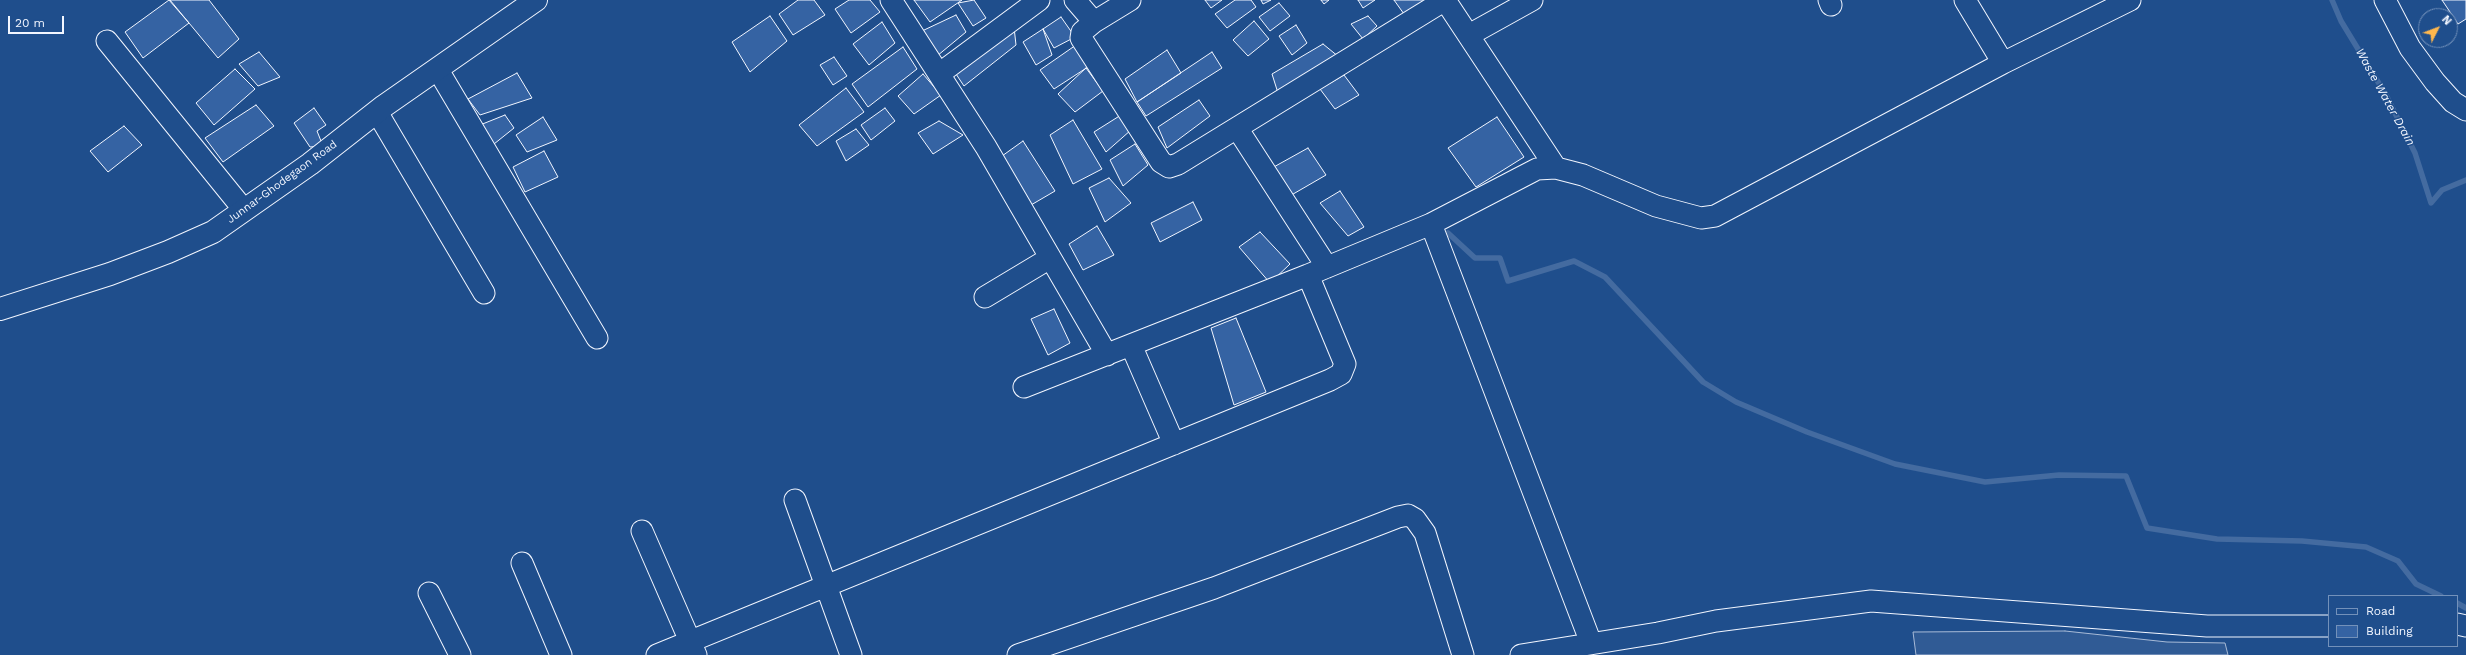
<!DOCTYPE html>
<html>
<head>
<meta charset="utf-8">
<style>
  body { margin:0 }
  #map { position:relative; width:2466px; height:655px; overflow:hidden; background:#1f4e8c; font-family:"Work Sans",sans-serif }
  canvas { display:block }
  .legend { position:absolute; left:2328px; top:595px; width:130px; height:52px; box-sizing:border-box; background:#1f4e8c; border:1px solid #7391ba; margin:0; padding:5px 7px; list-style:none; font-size:12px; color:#f2f6ff }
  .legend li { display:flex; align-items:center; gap:8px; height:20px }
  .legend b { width:20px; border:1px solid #7391ba }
  .north { position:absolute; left:2418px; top:8px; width:40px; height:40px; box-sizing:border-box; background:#1f4e8c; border:1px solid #7391ba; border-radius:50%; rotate:48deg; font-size:11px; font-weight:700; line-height:16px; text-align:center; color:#f2f6ff }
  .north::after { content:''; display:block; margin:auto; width:14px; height:18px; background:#ffb74d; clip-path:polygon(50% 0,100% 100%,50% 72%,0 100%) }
  .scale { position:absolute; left:8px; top:16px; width:56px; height:18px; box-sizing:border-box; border:2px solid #f2f6ff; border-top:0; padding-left:5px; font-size:12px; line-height:14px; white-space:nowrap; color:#f2f6ff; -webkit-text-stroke:3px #1f4e8c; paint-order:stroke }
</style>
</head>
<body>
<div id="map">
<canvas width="2466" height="655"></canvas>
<ul class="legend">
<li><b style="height:5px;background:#1f4e8c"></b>Road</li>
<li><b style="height:11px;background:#3563a3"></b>Building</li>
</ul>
<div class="north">N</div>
<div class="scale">20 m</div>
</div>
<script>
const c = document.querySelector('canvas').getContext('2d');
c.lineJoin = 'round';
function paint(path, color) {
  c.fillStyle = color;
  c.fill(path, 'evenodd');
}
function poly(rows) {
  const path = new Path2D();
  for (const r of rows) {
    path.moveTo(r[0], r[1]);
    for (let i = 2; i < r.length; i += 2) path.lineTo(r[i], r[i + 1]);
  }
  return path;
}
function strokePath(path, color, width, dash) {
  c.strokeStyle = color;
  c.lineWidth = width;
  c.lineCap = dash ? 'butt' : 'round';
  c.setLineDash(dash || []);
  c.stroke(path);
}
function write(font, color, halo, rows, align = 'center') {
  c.font = font + ' "Work Sans",sans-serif';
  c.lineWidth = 3;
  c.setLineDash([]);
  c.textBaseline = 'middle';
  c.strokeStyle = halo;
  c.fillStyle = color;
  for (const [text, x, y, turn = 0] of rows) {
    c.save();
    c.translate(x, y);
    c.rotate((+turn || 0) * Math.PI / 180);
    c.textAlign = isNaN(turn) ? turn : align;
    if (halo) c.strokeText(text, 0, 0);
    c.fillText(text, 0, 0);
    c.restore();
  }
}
const built = poly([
  [2065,631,2167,642,2225,643,2228,655,1916,655,1913,632,2065,631]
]);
const stream = poly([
  [2332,0,2341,21,2386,95,2415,153,2431,203,2442,190,2466,180],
  [1448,233,1475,258,1500,258,1508,281,1574,261,1605,277,1703,382,1736,402,1807,432,1895,464,1985,482,2059,475,2126,476,2147,528,2217,539,2302,541,2366,547,2398,561,2416,584,2441,596],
  [2457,603,2466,608]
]);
const building = poly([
  [169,0,189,23,143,58,125,32,169,0],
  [170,0,209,0,239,39,218,58,170,0],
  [798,0,814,0,825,15,793,35,779,14,798,0],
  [849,0,870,0,880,12,851,33,835,9,849,0],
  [914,0,962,0,930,22,914,0],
  [974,0,986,18,973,26,958,3,974,0],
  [1205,0,1222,0,1211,8,1205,0],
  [1235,0,1251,0,1256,7,1227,28,1215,14,1235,0],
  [1261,0,1271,0,1263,4,1261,0],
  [1321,0,1329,0,1324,4,1321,0],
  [1358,0,1375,0,1363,8,1358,0],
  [1394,0,1425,0,1404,14,1394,0],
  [2442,0,2466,0,2466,19,2458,24,2442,0],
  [1279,3,1290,16,1270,31,1259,17,1279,3],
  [956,15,966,32,937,56,922,31,956,15],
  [770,16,787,41,750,72,732,42,770,16],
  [1368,16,1377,26,1363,39,1351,24,1368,16],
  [1061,17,1075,37,1054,48,1043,29,1061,17],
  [1254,21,1269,39,1248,56,1233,40,1254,21],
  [882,22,895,43,869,65,853,44,882,22],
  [1296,25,1307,43,1292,55,1279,36,1296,25],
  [1014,27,1016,45,964,86,950,65,1014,27],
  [1043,29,1052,55,1036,65,1023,42,1043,29],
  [1323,44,1339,57,1278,93,1272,74,1323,44],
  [1076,45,1091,65,1054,89,1040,70,1076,45],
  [903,47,917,69,868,107,852,84,903,47],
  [1167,50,1181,73,1137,102,1125,79,1167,50],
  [259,52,280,77,258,86,239,64,259,52],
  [1212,52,1222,68,1146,116,1137,102,1212,52],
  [834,57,847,76,833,85,820,65,834,57],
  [1086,68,1103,91,1075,112,1058,94,1086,68],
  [235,69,255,89,214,125,196,103,235,69],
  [517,73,532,98,480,115,468,99,517,73],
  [923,74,941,95,914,114,898,96,923,74],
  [1344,75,1359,95,1335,109,1320,89,1344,75],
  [846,88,864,112,817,146,799,125,846,88],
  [1199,100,1210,116,1167,148,1158,127,1199,100],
  [256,105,274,126,223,162,205,138,256,105],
  [314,108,326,125,317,131,323,146,310,147,294,123,314,108],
  [885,108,895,121,871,140,861,125,885,108],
  [505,115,514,128,494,144,480,125,505,115],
  [1121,115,1131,130,1106,152,1094,132,1121,115],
  [543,117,557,140,527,152,516,135,543,117],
  [1497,117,1524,157,1476,187,1448,148,1497,117],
  [1073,120,1102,169,1073,184,1050,135,1073,120],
  [939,121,963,135,933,154,918,133,939,121],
  [124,126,142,145,108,172,90,151,124,126],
  [856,129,869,145,846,161,836,141,856,129],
  [1023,141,1055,191,1031,205,1002,156,1023,141],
  [1135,144,1148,165,1123,186,1110,160,1135,144],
  [1308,148,1326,175,1288,197,1272,168,1308,148],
  [544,151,558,177,525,192,513,167,544,151],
  [1109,178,1131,203,1105,222,1089,188,1109,178],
  [1340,191,1364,227,1348,236,1320,203,1340,191],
  [1193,202,1202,220,1160,242,1151,223,1193,202],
  [1097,226,1114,255,1083,270,1069,244,1097,226],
  [1260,232,1290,264,1270,283,1239,247,1260,232],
  [1054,309,1070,343,1048,355,1031,319,1054,309],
  [1236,318,1266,392,1234,405,1211,328,1236,318]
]);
const minor = poly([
  [891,0,986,147,1107,355],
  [1075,0,1094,22,1082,32,1081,38,1161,162,1169,167,1178,164,1445,0],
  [1445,0,1556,168],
  [1829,0,1831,5],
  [1965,0,2003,63],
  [2385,0,2410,48,2435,82,2453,102,2466,110],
  [1094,22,1130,0],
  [1469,35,1532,0],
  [107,41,244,210],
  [438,70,597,338],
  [939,74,1039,0],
  [377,112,484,293],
  [1237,128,1327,267],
  [1431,224,1591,643],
  [985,297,1050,258],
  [1131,345,1174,444],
  [1024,387,1308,275],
  [795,500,851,655],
  [642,531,696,655],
  [522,563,561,655],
  [429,593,460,655],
  [2457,624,2466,626],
  [657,655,1330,380,1341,374,1345,364,1308,275,1431,224,1537,169,1556,168,1583,175,1656,206,1701,218,1715,216,2003,63,2130,0],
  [1018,655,1214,588,1398,517,1408,515,1415,519,1425,533,1463,655],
  [1521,655,1658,633,1716,621,1871,601,2207,626,2329,626]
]);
const major = poly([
  [0,309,110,274,168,252,213,232,310,164,384,106,536,0]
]);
const streetNames = [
  ["Junnar-Ghodegaon Road",282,182,-36]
];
const waterNames = [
  ["Waste Water Drain",2385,97,61]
];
paint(built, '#305b95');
strokePath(built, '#a8bbd7', 1);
strokePath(stream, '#446ba0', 5.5);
paint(building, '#3563a3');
strokePath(building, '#f2f6ff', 1);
strokePath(minor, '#f2f6ff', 23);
strokePath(major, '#f2f6ff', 24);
strokePath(minor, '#1f4e8c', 21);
strokePath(major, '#1f4e8c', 22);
write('11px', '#f2f6ff', '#1f4e8c', streetNames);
write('italic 12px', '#f2f6ff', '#1f4e8c', waterNames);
</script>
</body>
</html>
